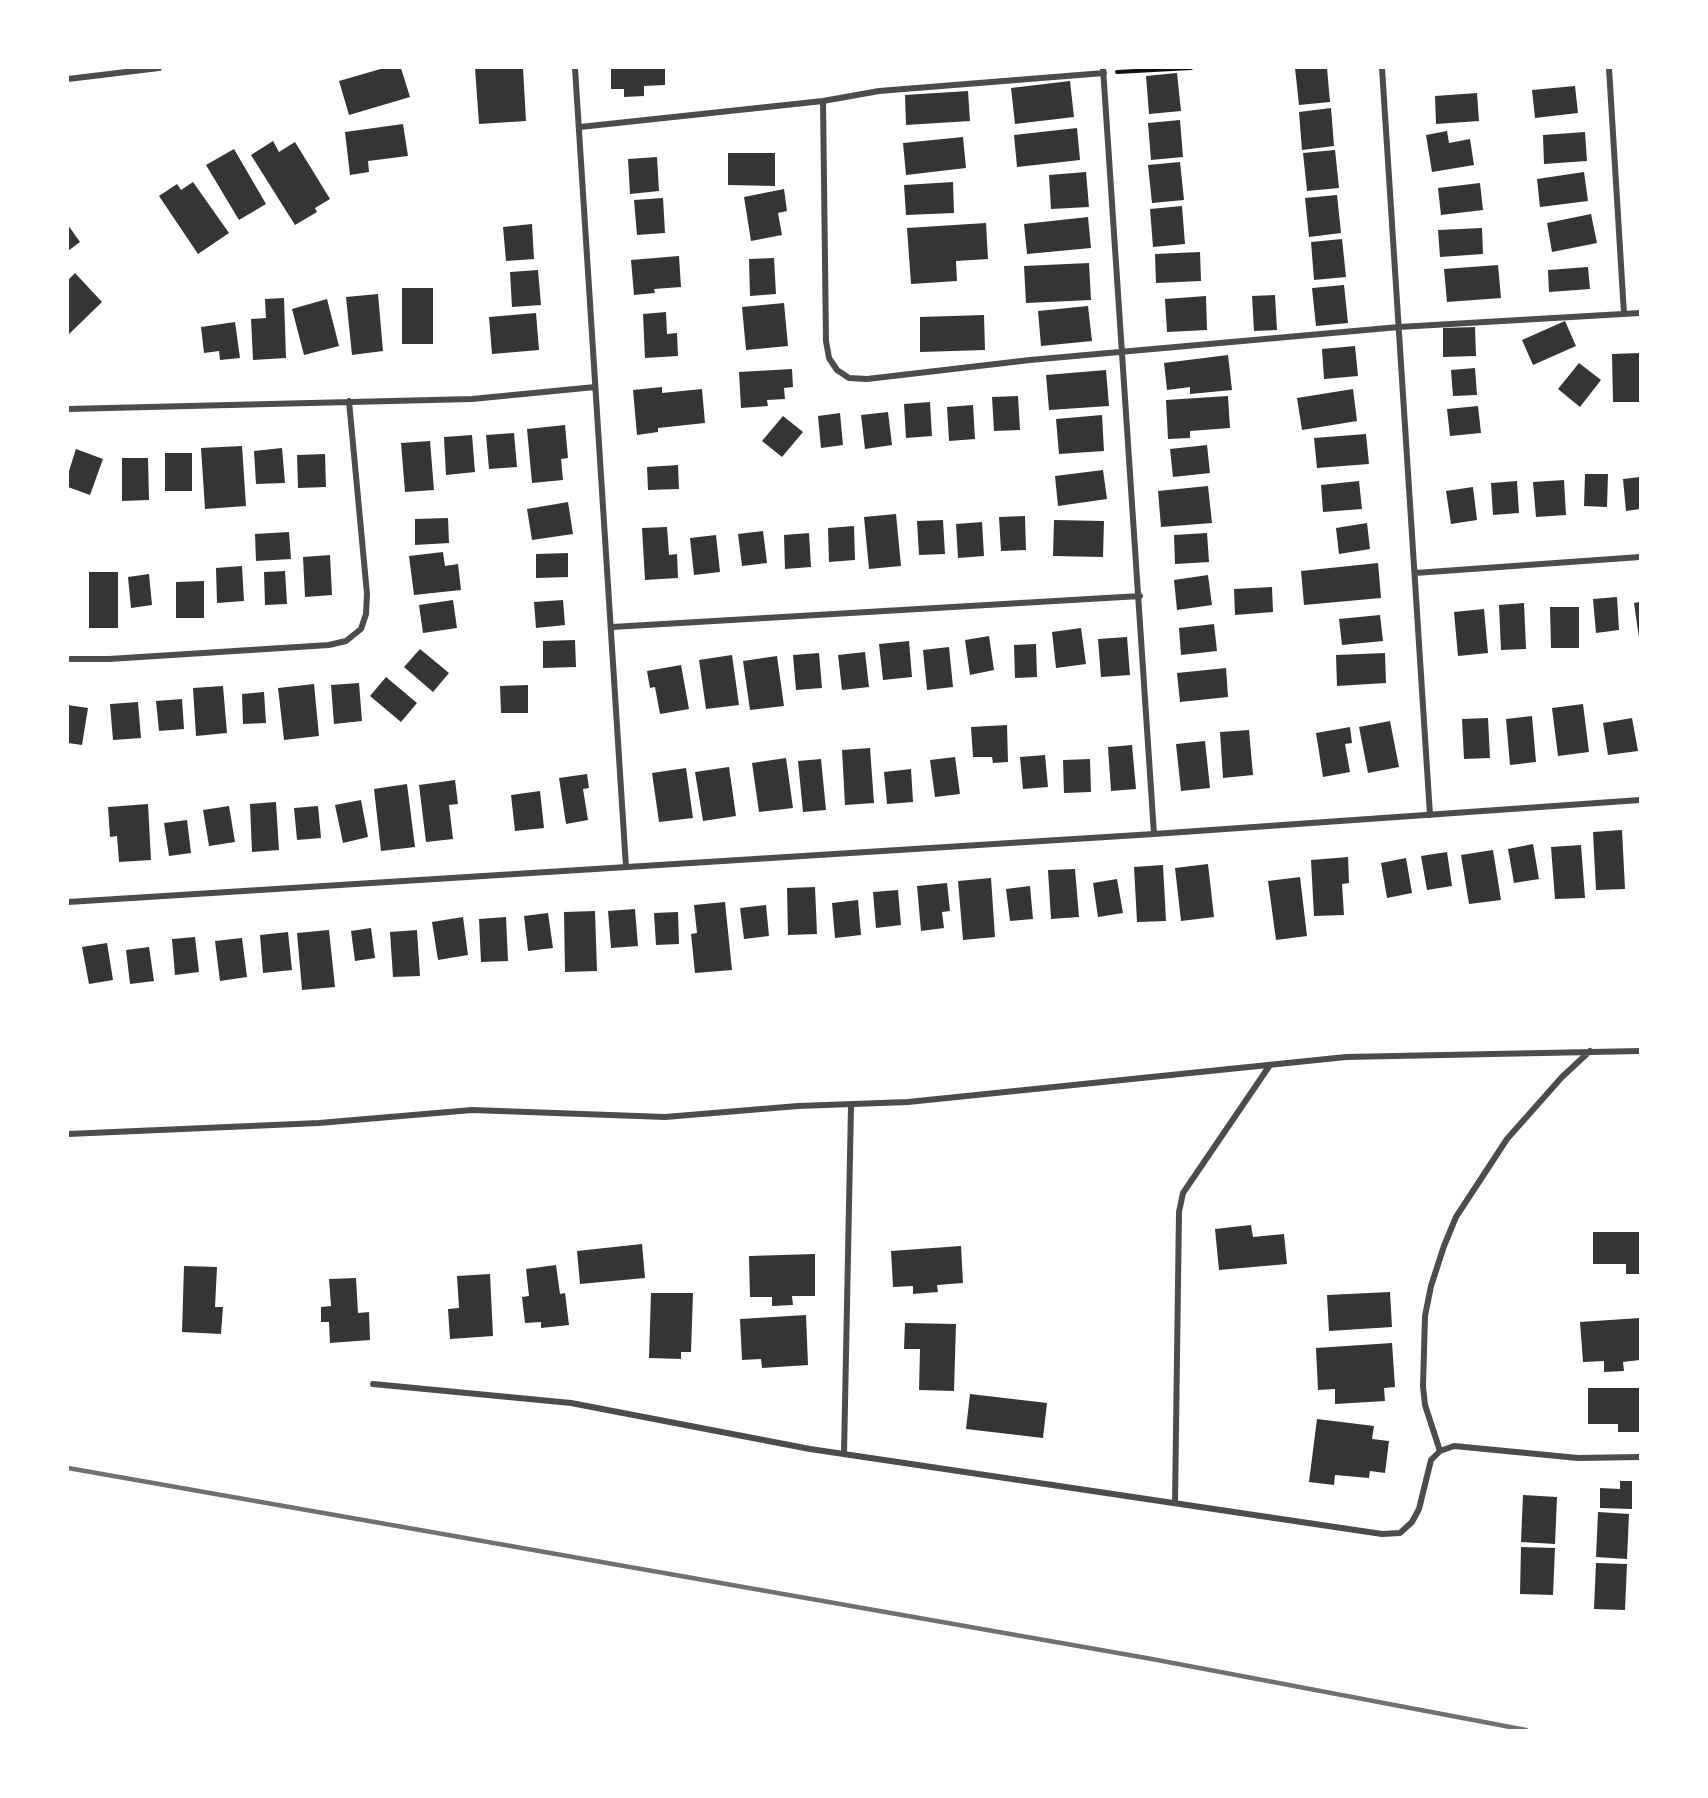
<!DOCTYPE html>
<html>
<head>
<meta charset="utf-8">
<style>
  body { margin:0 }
  #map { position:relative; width:1708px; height:1798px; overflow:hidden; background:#fff; font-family:Helvetica,sans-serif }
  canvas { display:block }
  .frame { position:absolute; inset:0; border:69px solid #fff; pointer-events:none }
</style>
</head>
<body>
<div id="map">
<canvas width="1708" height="1798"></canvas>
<div class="frame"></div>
</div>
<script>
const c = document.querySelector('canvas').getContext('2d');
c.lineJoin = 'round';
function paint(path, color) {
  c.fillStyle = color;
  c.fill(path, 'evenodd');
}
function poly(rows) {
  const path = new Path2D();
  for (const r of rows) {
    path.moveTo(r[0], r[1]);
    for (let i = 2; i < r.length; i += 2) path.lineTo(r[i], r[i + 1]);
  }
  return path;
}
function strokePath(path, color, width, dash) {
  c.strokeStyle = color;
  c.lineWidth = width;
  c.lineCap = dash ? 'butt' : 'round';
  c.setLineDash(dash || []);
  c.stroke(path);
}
const building = poly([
  [384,68,401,68,410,97,349,115,339,81],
  [475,68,523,68,526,121,479,124],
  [611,68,665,68,665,85,644,86,644,96,624,97,624,89,611,89],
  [1295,68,1327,68,1330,102,1299,105],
  [1177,73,1181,111,1149,114,1146,76],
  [1070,81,1074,117,1015,124,1011,88],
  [1575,86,1578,113,1535,118,1532,90],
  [968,91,970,121,906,125,905,95],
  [1477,93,1479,121,1436,124,1435,96],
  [1331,108,1334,146,1302,150,1299,112],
  [1180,120,1183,157,1151,160,1148,123],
  [403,124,408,156,368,161,369,172,350,175,345,132],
  [1077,128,1080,160,1017,167,1014,135],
  [1447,131,1449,143,1470,139,1474,165,1432,172,1426,135],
  [1585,132,1587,161,1544,164,1543,135],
  [963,137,966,168,906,175,903,143],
  [273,141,279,152,295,142,330,199,315,208,317,212,295,225,251,155],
  [234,149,266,204,239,220,206,165],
  [1335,150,1339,188,1307,191,1303,153],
  [728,153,775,153,775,186,728,185],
  [657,157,659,191,630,194,628,159],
  [1180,162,1184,200,1152,203,1148,165],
  [1086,172,1089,207,1051,209,1049,175],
  [1584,172,1588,201,1540,207,1537,179],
  [193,182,229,233,198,254,159,196,177,184,181,190],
  [953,182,954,213,906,215,904,185],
  [1480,183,1483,210,1441,215,1438,188],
  [784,189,787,211,778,213,782,235,751,241,744,197],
  [1337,195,1341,233,1309,237,1305,198],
  [663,198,665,233,637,235,634,200],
  [1182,206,1185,244,1153,247,1150,209],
  [1591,214,1597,243,1552,252,1547,223],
  [1088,217,1091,248,1027,254,1024,224],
  [986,223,988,259,956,261,957,281,911,284,907,228],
  [532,224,534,259,506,261,503,227],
  [68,225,80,242,68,251],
  [1482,228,1483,254,1440,257,1438,230],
  [1342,239,1346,277,1314,280,1311,242],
  [1200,252,1201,281,1156,283,1155,254],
  [679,256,681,287,654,289,655,293,634,295,631,260],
  [774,258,776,294,750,296,749,259],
  [1089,263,1091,300,1026,303,1024,266],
  [1498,265,1501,298,1447,302,1444,269],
  [1588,267,1590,289,1549,292,1548,270],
  [538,270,541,305,512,307,510,272],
  [75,273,102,302,68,335,68,280],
  [1344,285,1348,323,1316,326,1312,288],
  [402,288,433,288,433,344,402,344],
  [378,294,383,351,352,355,346,297],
  [1275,295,1277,330,1254,331,1252,296],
  [1206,296,1207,330,1167,332,1165,299],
  [284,298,286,358,253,360,251,319,266,318,265,299],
  [327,299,339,346,304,355,292,309],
  [784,303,788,346,746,350,742,307],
  [1088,306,1092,341,1041,346,1038,311],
  [666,312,667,334,677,333,678,356,645,358,643,314],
  [536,313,539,350,492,354,489,317],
  [984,315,985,350,920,352,920,317],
  [1565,321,1576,346,1533,365,1522,340],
  [235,322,240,358,220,360,219,351,204,353,201,327],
  [1475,327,1476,356,1443,357,1443,328],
  [1355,346,1358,376,1324,379,1322,349],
  [1640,353,1640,402,1613,402,1612,354],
  [1228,355,1232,390,1190,394,1190,387,1167,390,1164,363],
  [1579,363,1601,380,1580,407,1558,389],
  [1475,368,1477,395,1453,396,1451,370],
  [792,369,793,387,784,388,785,399,767,400,768,406,741,408,739,372],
  [1106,370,1109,406,1049,410,1046,375],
  [662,387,662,393,702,389,705,423,658,428,658,432,637,435,633,390],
  [1353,389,1357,421,1302,430,1297,398],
  [1018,396,1020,430,994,431,992,397],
  [1228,396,1230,428,1190,431,1190,438,1168,439,1166,400],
  [930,402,932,436,906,438,904,404],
  [973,405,975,439,949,441,947,407],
  [1478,406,1481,433,1450,436,1447,409],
  [888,412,892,445,865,449,861,415],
  [840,413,843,445,821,448,818,416],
  [1102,415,1104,451,1059,454,1056,419],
  [783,416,803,432,782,457,762,441],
  [565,425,568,458,561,459,563,480,532,483,527,429],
  [514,433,517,467,489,469,486,435],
  [1366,434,1369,464,1317,468,1314,438],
  [472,435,475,472,446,475,444,437],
  [430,441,434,490,405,492,401,443],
  [1207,445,1210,473,1173,477,1170,449],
  [242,446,246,506,205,509,201,448],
  [282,448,285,483,256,484,254,451],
  [76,449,103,459,90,495,68,487,68,474],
  [165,453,192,453,192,491,165,491],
  [325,454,326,487,298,488,297,455],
  [122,458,148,458,149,500,122,501],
  [678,465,679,489,648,490,647,467],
  [1103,470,1107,499,1058,506,1055,476],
  [1585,474,1608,474,1607,507,1584,506],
  [1640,477,1640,509,1626,511,1623,479],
  [1564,480,1566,515,1536,517,1533,482],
  [1359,481,1362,509,1323,512,1321,485],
  [1517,481,1519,513,1493,515,1491,483],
  [1208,486,1212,523,1161,527,1158,491],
  [1473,487,1477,520,1451,524,1446,491],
  [568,502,573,534,532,540,527,509],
  [896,514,901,566,869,569,864,517],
  [1025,516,1026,550,1001,551,999,517],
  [448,518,449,543,415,545,415,519],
  [943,520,945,554,919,555,917,521],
  [1054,520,1104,521,1103,557,1053,556],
  [982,522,984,556,958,558,956,524],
  [1367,523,1370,549,1339,554,1336,528],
  [854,526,855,560,829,562,828,528],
  [667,527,669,555,677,554,678,578,645,580,642,528],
  [763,531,767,563,742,566,738,534],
  [289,532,291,559,256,561,255,534],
  [809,533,811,567,785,569,784,535],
  [1207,533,1209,562,1175,564,1174,535],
  [716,535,720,572,694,575,690,538],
  [443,552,445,566,458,564,461,590,414,595,409,556],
  [568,553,568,577,536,578,536,554],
  [330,555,332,595,305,597,303,557],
  [1378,563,1381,598,1304,605,1301,571],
  [242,566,244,601,217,603,216,568],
  [285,571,287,604,265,605,264,572],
  [89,572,118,572,118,628,89,628],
  [149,574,152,605,131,608,128,577],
  [1208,575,1212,605,1177,610,1174,580],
  [204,581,204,618,176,618,176,582],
  [1272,587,1273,612,1235,615,1234,589],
  [1617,597,1619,630,1596,633,1593,599],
  [453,600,457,628,423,633,419,605],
  [563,600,565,625,536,628,534,602],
  [1640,602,1640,638,1639,638,1634,603],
  [1524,603,1526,649,1501,650,1499,605],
  [1550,607,1579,607,1579,648,1551,648],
  [1484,609,1488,653,1458,656,1454,612],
  [1380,615,1383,641,1342,645,1339,619],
  [1214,624,1217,651,1181,655,1179,628],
  [1081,628,1086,664,1056,668,1052,632],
  [989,636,994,670,970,675,965,640],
  [1127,637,1130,675,1101,677,1098,639],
  [575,640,576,667,543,668,543,641],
  [909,641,912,677,883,680,879,644],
  [1036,644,1037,677,1015,678,1014,645],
  [949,647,953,687,927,690,923,650],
  [420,649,449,673,433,692,404,667],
  [865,652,869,687,842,690,838,655],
  [819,653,822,688,796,690,793,655],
  [1385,653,1386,683,1337,686,1336,655],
  [732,655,739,705,706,709,699,660],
  [777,656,784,706,750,710,743,661],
  [681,665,689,709,660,714,655,687,650,688,647,671],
  [1226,668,1228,697,1180,702,1177,673],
  [386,677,417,703,401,722,370,696],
  [359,683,362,721,334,724,331,685],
  [314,684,319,736,284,740,278,688],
  [528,685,528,713,501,713,500,686],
  [223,686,227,733,196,736,193,688],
  [264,692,266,723,243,724,242,694],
  [182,699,184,729,159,731,156,701],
  [138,702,141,738,113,740,110,704],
  [1583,704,1589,752,1558,756,1552,708],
  [68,705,88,708,82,745,68,743],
  [1532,716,1536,762,1510,765,1506,719],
  [1488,718,1490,758,1464,759,1462,719],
  [1632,718,1638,751,1608,755,1603,723],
  [1390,721,1399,767,1368,773,1359,727],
  [1007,725,1008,762,993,763,992,757,973,757,971,727],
  [1350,727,1352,743,1345,744,1350,772,1323,777,1316,733],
  [1249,730,1253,775,1223,778,1220,732],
  [1205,741,1210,788,1181,791,1176,744],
  [1132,745,1136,789,1111,791,1108,747],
  [870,748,874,803,845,805,842,750],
  [1045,755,1048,787,1023,789,1020,757],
  [955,757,960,794,935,797,930,760],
  [786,758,793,808,759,812,752,763],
  [821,759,826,810,803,812,798,761],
  [1090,759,1091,792,1064,793,1063,760],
  [729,767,736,816,703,821,695,772],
  [686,768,693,818,659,822,652,773],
  [911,769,913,802,887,804,884,772],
  [587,774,589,788,583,789,588,820,566,824,559,778],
  [455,780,458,804,449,805,453,839,426,842,419,785],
  [407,784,415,847,381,851,374,789],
  [540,791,544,828,515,831,511,795],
  [361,800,368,837,343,843,335,805],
  [276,802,279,850,252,852,250,804],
  [148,804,151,860,119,862,117,836,110,837,108,807],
  [229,806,235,842,209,846,203,810],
  [318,806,321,838,297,840,294,808],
  [187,820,191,853,169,856,164,823],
  [1622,830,1625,889,1596,890,1593,832],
  [1533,844,1539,879,1514,883,1508,849],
  [1581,845,1585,898,1555,899,1551,847],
  [1493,850,1501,900,1469,904,1461,855],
  [1447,852,1452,886,1427,890,1421,856],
  [1348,857,1349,883,1342,884,1344,915,1314,916,1311,860],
  [1406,858,1412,893,1387,898,1381,863],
  [1208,864,1214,917,1181,921,1175,868],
  [1163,865,1166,921,1137,922,1134,867],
  [1075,869,1079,917,1051,919,1048,870],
  [1300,877,1307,936,1276,940,1268,881],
  [991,878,995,937,963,940,958,881],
  [1117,879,1123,913,1098,917,1093,883],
  [947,883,950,911,942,912,944,928,921,931,917,886],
  [1030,886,1033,919,1010,921,1006,889],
  [815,887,817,934,788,935,787,888],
  [898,890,901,925,876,928,873,892],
  [858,900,861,935,835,938,832,903],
  [725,902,732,970,695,973,691,934,697,933,694,905],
  [766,905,769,936,744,939,740,908],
  [635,909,638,946,611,948,608,911],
  [595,911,597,971,565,972,564,912],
  [678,912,679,944,656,945,654,913],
  [548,913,553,948,528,951,524,916],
  [463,917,468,955,438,960,432,922],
  [506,917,508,961,481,962,479,919],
  [371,928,375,958,355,961,351,931],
  [329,930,335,987,302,990,297,933],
  [417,930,420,976,393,977,390,932],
  [288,932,292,970,263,973,260,935],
  [195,937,199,972,175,975,172,939],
  [242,938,247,977,220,981,215,941],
  [107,943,113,980,89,984,82,947],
  [149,947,154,981,130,984,126,950],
  [1251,1225,1253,1237,1284,1234,1287,1264,1219,1270,1215,1229],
  [1593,1232,1640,1232,1640,1274,1626,1274,1626,1264,1593,1264],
  [642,1244,645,1278,580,1284,577,1251],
  [961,1246,963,1283,937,1285,938,1292,913,1294,913,1286,893,1287,891,1251],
  [815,1254,815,1296,792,1296,793,1305,772,1306,772,1297,750,1297,749,1256],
  [556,1265,560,1294,565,1293,569,1325,541,1328,541,1322,525,1323,522,1297,529,1296,526,1269],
  [184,1266,217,1267,215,1307,223,1307,221,1334,182,1332],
  [490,1274,493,1336,450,1339,448,1309,459,1308,457,1276],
  [356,1278,358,1313,369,1312,370,1340,330,1343,329,1322,321,1322,321,1307,331,1306,329,1279],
  [1390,1292,1392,1327,1329,1331,1327,1295],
  [651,1293,693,1293,691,1352,681,1352,681,1359,649,1358],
  [806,1315,808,1365,762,1368,761,1359,742,1360,740,1319],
  [1640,1318,1640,1360,1623,1362,1624,1371,1604,1372,1604,1361,1583,1362,1580,1322],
  [905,1323,956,1324,954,1391,919,1390,920,1349,904,1349],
  [1392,1343,1395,1387,1384,1388,1385,1401,1335,1404,1335,1389,1318,1390,1316,1348],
  [1588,1388,1640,1388,1640,1432,1618,1432,1618,1424,1588,1424],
  [970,1394,1047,1403,1043,1438,966,1429],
  [1317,1419,1374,1426,1372,1439,1389,1441,1385,1473,1370,1471,1369,1478,1335,1475,1334,1485,1309,1482],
  [1620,1481,1632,1481,1632,1509,1600,1508,1600,1488,1620,1489],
  [1523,1495,1557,1497,1555,1544,1521,1542],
  [1598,1512,1629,1514,1627,1559,1596,1557],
  [1521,1547,1555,1548,1553,1595,1520,1594],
  [1596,1563,1627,1564,1625,1610,1594,1609]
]);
const path = poly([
  [1117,72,1191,68]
]);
const minor = poly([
  [575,68,626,867],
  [1103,68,1154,834],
  [1382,68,1430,815],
  [1609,68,1624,314],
  [68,79,159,68],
  [823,101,826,341,829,358,837,370,849,378,867,379,1030,360,1399,327,1640,313],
  [580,127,823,101,879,91,1104,73],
  [68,409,472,399,595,387],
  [1415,573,1640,557],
  [612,627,1140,596],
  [68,659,109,659,329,645,346,641,361,629,366,614,367,594,349,401],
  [68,902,1154,834,1640,800],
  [68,1134,319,1123,472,1110,665,1117,798,1106,908,1102,1346,1057,1640,1051],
  [373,1384,571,1403,810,1449,1382,1534,1400,1533,1412,1522,1419,1509,1431,1460,1440,1451,1454,1446,1578,1458,1640,1457],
  [1440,1451,1425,1405,1423,1386,1425,1316,1431,1286,1444,1246,1456,1217,1507,1139,1562,1077,1590,1051],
  [844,1454,851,1106],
  [1175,1503,1179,1212,1183,1193,1270,1065]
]);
const rail = poly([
  [68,1468,1152,1659,1526,1730]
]);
paint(building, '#353535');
strokePath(path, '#111', 4);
strokePath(minor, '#4c4c4c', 6);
strokePath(rail, '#707070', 4.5);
</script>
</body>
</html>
